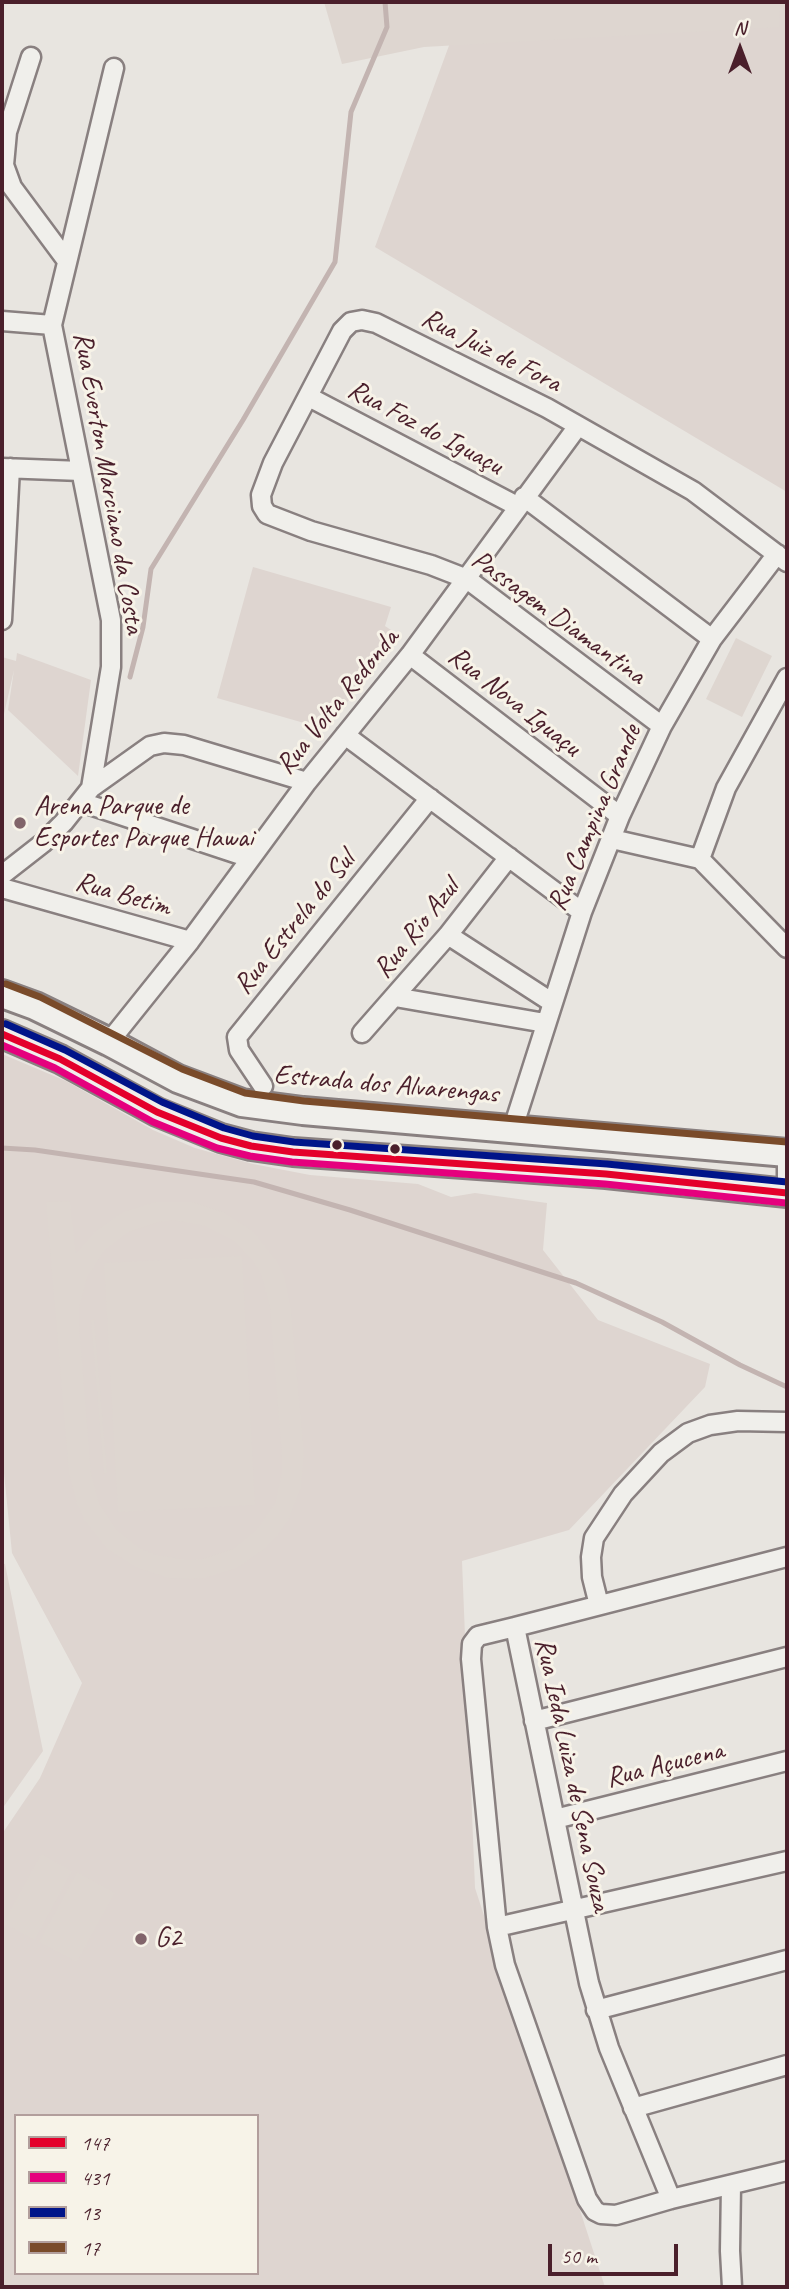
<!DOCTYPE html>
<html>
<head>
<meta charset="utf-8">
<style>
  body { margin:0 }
  #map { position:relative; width:789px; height:2289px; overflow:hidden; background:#e8e5e0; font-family:Caveat,sans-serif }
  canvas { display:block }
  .frame { position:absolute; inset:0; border:4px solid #4a1f2b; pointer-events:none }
  .legend { position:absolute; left:14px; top:2114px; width:245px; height:161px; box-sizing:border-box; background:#f7f3e8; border:2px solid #b29e9c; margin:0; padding:9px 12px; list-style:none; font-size:21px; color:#4a1f2b }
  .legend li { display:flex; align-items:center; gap:14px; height:35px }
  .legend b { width:35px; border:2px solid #b29e9c }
  .north { position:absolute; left:705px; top:14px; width:70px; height:70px; -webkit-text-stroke:5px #f7f3e8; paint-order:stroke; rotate:0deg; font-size:19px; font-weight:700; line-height:28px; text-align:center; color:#4a1f2b }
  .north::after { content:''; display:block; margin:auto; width:24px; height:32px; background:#4a1f2b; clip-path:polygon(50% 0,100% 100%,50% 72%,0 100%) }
  .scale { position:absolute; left:548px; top:2244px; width:130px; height:32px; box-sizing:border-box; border:4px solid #4a1f2b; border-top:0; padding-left:9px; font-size:21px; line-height:24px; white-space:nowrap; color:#4a1f2b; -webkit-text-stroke:5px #f7f3e8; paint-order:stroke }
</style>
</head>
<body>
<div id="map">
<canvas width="789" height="2289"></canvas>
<div class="frame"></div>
<ul class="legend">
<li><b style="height:9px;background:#e4002b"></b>147</li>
<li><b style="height:9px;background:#e5007d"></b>431</li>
<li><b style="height:9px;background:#001489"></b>13</li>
<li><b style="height:9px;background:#7a4b2a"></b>17</li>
</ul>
<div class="north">N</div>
<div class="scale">50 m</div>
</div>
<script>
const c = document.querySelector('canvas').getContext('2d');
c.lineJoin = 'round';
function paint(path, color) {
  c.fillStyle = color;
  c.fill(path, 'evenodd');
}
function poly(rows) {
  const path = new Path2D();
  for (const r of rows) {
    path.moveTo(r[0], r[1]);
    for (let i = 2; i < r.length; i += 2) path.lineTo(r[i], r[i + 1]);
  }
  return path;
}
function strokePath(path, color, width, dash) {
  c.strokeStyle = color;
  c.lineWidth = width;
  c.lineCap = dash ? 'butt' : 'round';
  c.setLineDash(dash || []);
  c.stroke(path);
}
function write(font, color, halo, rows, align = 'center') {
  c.font = font + ' Caveat,sans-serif';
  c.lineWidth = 6;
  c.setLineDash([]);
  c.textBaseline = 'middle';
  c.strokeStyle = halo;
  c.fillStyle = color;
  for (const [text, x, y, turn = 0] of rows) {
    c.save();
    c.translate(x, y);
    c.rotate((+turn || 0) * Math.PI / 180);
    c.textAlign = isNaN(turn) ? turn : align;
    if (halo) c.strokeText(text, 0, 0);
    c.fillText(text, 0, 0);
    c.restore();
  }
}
const built = poly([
  [465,2,787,2,787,492,375,247],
  [253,567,391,607,385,626,397,634,396,643,325,729,217,698],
  [17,653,91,680,78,776,8,710,14,670,2,723,2,657,16,661],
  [2,1054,66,1081,153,1130,195,1148,253,1164,310,1175,418,1184,451,1197,475,1193,547,1203,543,1250,598,1320,710,1364,705,1387,569,1530,462,1561,475,1888,605,2287,2,2287,2,1834,40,1778,82,1683,12,1553,2,1453],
  [16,2116,257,2116,257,2273,16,2273],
  [2,1563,5,1564,43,1751,2,1809]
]);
const green = poly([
  [324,2,780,2,779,27,424,47,342,64],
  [736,638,772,656,742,717,706,699],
  [70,1201,76,1253,94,1232,123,1212,156,1202,192,1202,225,1213,254,1232,276,1260,284,1276,291,1311,304,1453,301,1488,288,1521,278,1535,266,1548,237,1568,204,1578,186,1579,169,1578,135,1567,106,1548,84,1520,77,1504,69,1474,46,1202],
  [174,1220,205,1226,233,1240,255,1264,262,1277,270,1308,282,1457,282,1473,275,1503,257,1529,233,1549,203,1559,187,1560,156,1555,141,1549,117,1530,99,1503,91,1473,79,1324,79,1308,87,1278,104,1251,129,1232,159,1222],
  [242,1256,255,1505,118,1512,104,1263],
  [94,1319,107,1473,104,1474,91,1320],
  [41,1854,72,1871,35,1940,3,1923],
  [77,1872,115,1893,77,1962,39,1942]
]);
const stream = poly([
  [130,677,143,627,151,569,243,420,335,262,351,112,387,27,385,2],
  [2,1148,35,1150,254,1182,350,1210,576,1283,662,1322,740,1365,787,1387]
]);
const minor = poly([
  [31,57,7,132,4,165,12,187,67,261],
  [2,321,52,325],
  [309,397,517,506],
  [2,468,81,471],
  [524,497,712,639],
  [2,620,10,468],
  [410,655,620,816],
  [787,678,726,788,700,859,787,948],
  [662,726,467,579,431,565,311,531,267,514,262,506,261,495,273,463,342,331,351,322,362,320,376,323,547,408,693,491,787,562],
  [345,735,582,912],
  [91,788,111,667,111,620,52,325,114,68],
  [81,802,250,858],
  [612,839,700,859],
  [2,875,43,843,64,822,91,788,150,746,164,743,184,745,307,782],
  [2,888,190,941],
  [448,935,553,1003],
  [395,997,545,1023],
  [362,1033,448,935,509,857],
  [109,1042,190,941,307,782,410,655,578,426],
  [263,1086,239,1050,237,1037,430,798],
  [513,1128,582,912,620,816,662,726,712,639,777,554],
  [787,1162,787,1196],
  [599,1605,592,1577,591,1557,594,1538,623,1494,661,1453,688,1433,710,1425,738,1421,787,1422],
  [515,1627,478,1636,472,1644,471,1659,497,1927,505,1965,587,2199,595,2211,601,2214,616,2215,671,2199,787,2171],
  [534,1721,787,1657],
  [555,1819,787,1761],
  [497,1927,787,1861],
  [596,2010,787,1960],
  [633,2108,787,2065],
  [731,2185,730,2251,732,2287],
  [671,2199,609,2048,589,1983,515,1627,787,1557]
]);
const primary = poly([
  [2,994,35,1006,109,1042,178,1079,242,1103,303,1111,787,1153],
  [2,1034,60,1059,157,1112,221,1138,251,1146,293,1152,606,1174,787,1193]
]);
const bus1 = poly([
  [2,1034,60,1059,157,1112,221,1138,251,1146,293,1152,606,1174,787,1193]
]);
const bus2 = poly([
  [2,1045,55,1068,153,1122,217,1148,250,1156,292,1162,605,1184,786,1203]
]);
const bus3 = poly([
  [6,1024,65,1050,162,1102,224,1128,253,1136,294,1142,607,1164,787,1182]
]);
const bus4 = poly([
  [6,984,40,997,182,1069,245,1093,304,1101,787,1142]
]);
const markers = [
  [20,823,7,"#81646a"],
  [337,1145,6,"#4a1f2b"],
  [395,1149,6,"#4a1f2b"],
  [141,1939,7,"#81646a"]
];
const streetNames = [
  ["Rua Juiz de Fora",491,351,27],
  ["Rua Foz do Iguaçu",425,428,28],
  ["Rua Everton Marciano da Costa",108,483,80],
  ["Passagem Diamantina",558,618,36],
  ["Rua Volta Redonda",338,702,-51],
  ["Rua Nova Iguaçu",514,702,38],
  ["Rua Campina Grande",595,818,-67],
  ["Rua Betim",123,895,16],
  ["Rua Estrela do Sul",295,923,-51],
  ["Rua Rio Azul",417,929,-51],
  ["Estrada dos Alvarengas",386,1085,5],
  ["Rua Açucena",665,1765,-14],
  ["Rua Ieda Luiza de Sena Souza",572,1775,78]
];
const poiNames = [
  ["Arena Parque de",34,807],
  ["Esportes Parque Hawai",34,839],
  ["G2",155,1939]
];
paint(built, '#ded5d0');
paint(green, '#ded6d0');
strokePath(stream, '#c3b4b1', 5);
strokePath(minor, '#898080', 23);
strokePath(primary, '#898080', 32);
strokePath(minor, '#f0efeb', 18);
strokePath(primary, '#f0efeb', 26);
strokePath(bus1, '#e4002b', 7);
strokePath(bus2, '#e5007d', 7);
strokePath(bus3, '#001489', 7);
strokePath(bus4, '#7a4b2a', 7);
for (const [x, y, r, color] of markers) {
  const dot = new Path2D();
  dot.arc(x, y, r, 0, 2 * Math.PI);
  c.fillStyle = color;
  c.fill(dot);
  strokePath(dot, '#f7f3e8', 2.5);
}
write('28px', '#4a1f2b', '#f7f3e8', streetNames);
write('28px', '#4a1f2b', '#f7f3e8', poiNames, 'left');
</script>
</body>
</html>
